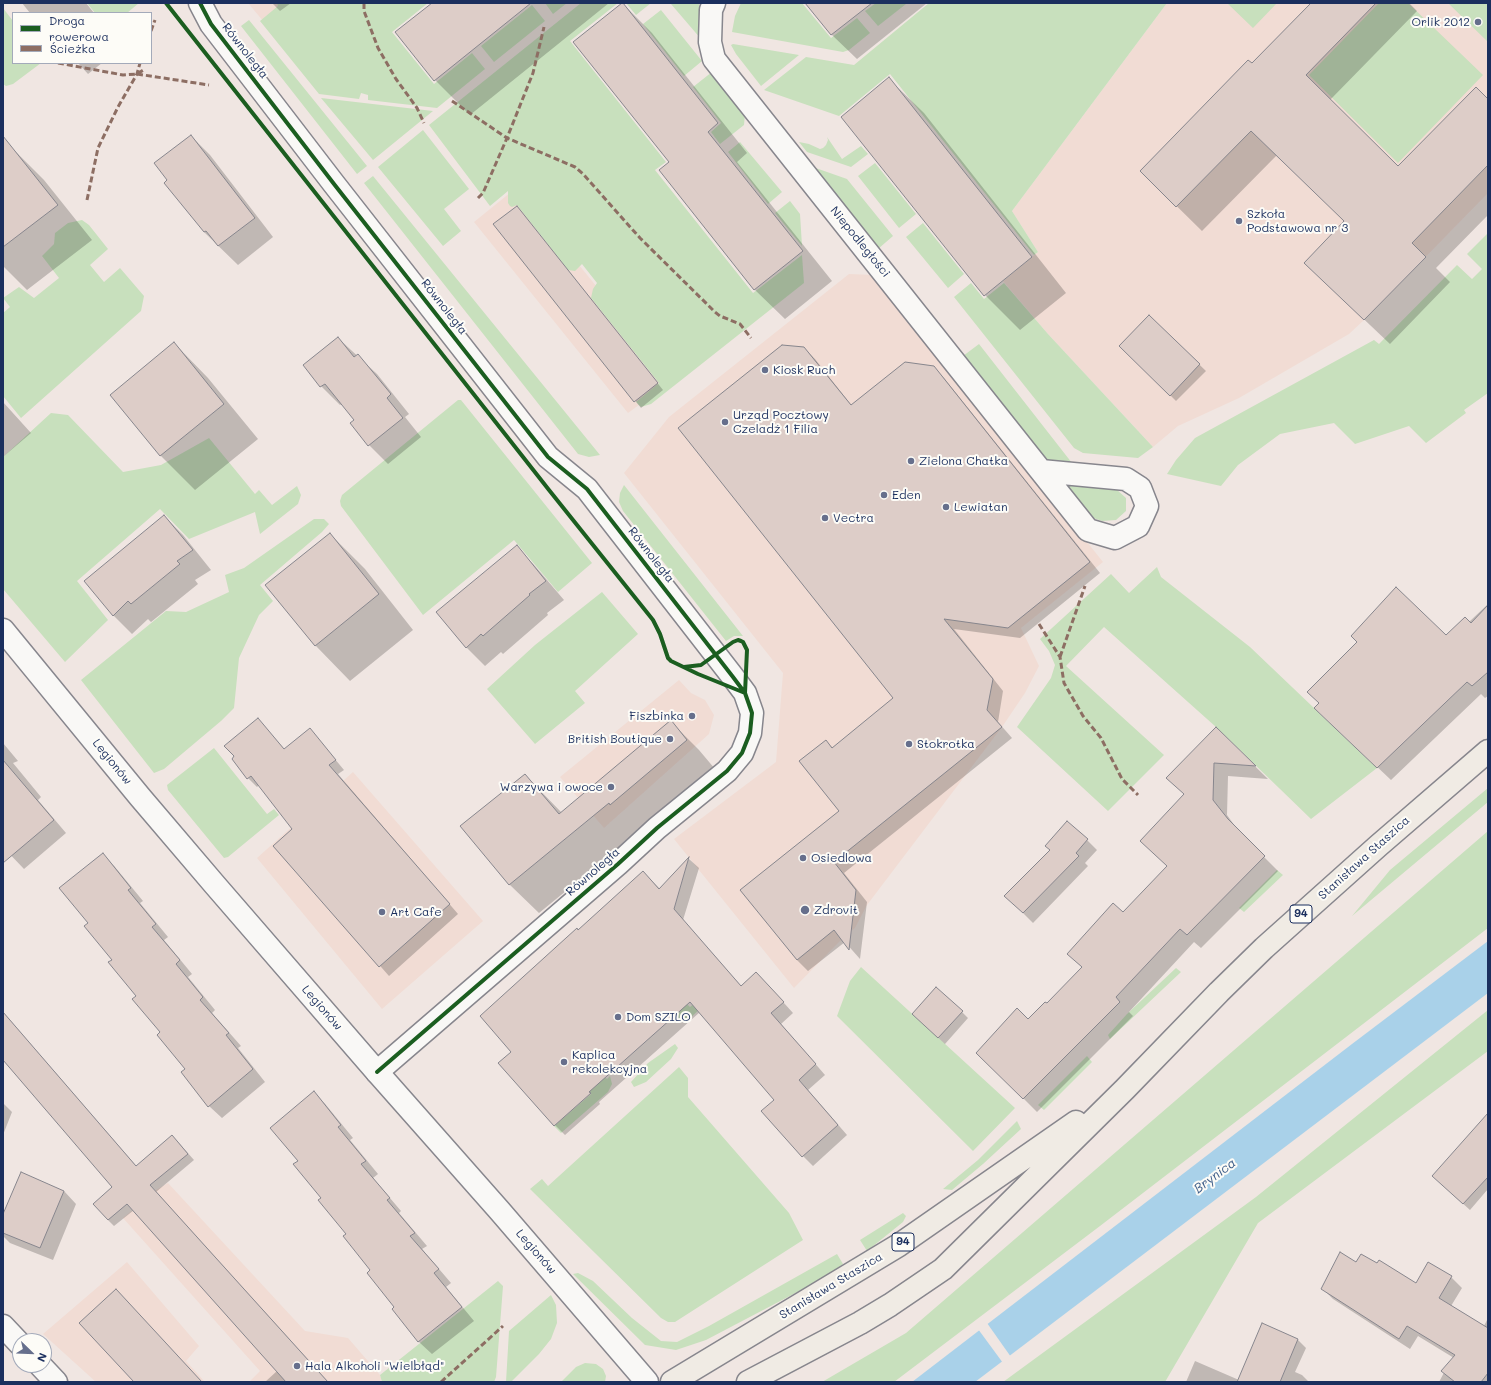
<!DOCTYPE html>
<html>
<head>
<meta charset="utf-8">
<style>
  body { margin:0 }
  #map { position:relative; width:1491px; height:1385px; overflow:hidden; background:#f0e6e2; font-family:Mali,sans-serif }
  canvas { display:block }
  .frame { position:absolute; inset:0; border:4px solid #1b2f5e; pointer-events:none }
  .legend { position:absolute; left:12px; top:12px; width:140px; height:52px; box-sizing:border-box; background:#fdfcf7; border:1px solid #a3aaba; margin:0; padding:5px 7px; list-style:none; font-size:12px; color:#1b2f5e }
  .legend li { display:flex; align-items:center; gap:8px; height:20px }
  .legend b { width:20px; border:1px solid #a3aaba }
  .north { position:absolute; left:12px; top:1333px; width:40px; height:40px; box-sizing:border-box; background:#fdfcf7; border:1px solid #a3aaba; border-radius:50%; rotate:113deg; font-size:11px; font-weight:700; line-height:16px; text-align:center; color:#1b2f5e }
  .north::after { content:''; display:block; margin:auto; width:14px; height:18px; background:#666f8c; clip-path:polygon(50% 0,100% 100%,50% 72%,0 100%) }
</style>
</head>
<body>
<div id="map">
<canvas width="1491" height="1385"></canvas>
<div class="frame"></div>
<ul class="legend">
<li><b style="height:5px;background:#1b5e20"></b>Droga rowerowa</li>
<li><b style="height:5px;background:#8d6e63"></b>Ścieżka</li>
</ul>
<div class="north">N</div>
</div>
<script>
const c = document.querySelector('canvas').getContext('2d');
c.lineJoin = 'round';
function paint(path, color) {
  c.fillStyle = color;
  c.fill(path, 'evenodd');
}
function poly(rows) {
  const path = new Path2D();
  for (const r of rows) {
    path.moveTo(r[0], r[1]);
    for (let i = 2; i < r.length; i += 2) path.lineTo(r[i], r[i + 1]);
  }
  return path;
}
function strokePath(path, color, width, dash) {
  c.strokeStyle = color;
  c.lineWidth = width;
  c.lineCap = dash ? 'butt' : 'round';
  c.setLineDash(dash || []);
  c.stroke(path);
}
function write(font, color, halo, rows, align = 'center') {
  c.font = font + ' Mali,sans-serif';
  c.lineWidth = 4;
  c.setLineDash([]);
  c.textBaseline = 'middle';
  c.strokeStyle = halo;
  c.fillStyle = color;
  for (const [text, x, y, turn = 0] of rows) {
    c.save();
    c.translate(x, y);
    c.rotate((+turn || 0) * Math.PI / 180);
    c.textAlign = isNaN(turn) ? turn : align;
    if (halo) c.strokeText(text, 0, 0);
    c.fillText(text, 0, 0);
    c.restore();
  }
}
const built = poly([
  [248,3,299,3,269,28],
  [1167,3,1488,3,1488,193,1364,320,1349,334,1239,398,1178,426,1153,447,1048,334,1003,281,1038,252,1012,211],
  [516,188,673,380,628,413,474,222],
  [849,274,874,275,1103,562,1021,628,1039,666,1025,693,1002,727,867,905,855,928,839,942,794,988,674,839,776,762,783,673,624,473,669,417],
  [679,680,691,693,705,700,714,715,709,734,604,828,560,777],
  [353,772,483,921,382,1009,257,858],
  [168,1183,305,1331,348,1338,380,1375,382,1382,249,1382,260,1371,123,1218,156,1190],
  [127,1262,199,1346,186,1361,205,1382,96,1382,43,1334]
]);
const green = poly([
  [87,3,139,3,127,13,95,13],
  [277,3,428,3,392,32,434,84,472,53,485,69,437,108,368,100,368,95,361,93,359,99,319,94,260,21,278,6],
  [545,3,567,3,553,14],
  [581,3,618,3,570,41,666,162,655,170,753,293,802,255,804,283,651,404,641,407,636,402,659,383,591,298,593,289,597,283,582,264,575,271,568,270,517,205,512,207,510,206,508,203,508,191,490,206,429,125],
  [626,3,651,3,636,15],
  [671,3,699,3,701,39,671,4],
  [741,3,802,3,831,38,857,18,870,33,849,50,843,52,732,32,735,16],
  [876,3,906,3,906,4,878,26,865,11],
  [929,3,1167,3,1012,211,1038,252,1034,255,890,74,839,116,764,90,806,57,854,65],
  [1227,3,1277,3,1253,28],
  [1379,3,1408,3,1483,75,1398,163,1309,75],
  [1448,3,1488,3,1488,42],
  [532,5,545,21,494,62,481,46],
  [3,8,13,21,13,63,41,63,13,84,6,86,3,84],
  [661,10,702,61,684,76,643,24],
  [249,20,367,166,357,174,241,26],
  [733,44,799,55,761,86,736,54,731,45],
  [712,72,745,114,744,125,720,144,711,132,721,123,693,87],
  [321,98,433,111,373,160],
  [423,130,469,189,444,209,461,231,443,246,378,167],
  [827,137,842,159,861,146,868,154,851,167,807,152,799,142,809,144,820,149,823,148,826,145,828,140],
  [740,142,782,192,768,204,728,152],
  [875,163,916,214,899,228,858,176],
  [810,166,847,179,893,236,878,249],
  [373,176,600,455,589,457,578,454,364,183],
  [790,201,800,214,802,246,775,213],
  [82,220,89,225,108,249,90,265,104,282,120,268,144,296,141,311,21,418,3,396,3,313,10,307,3,298,19,287,34,298,59,278,42,256,54,244,55,233,68,223],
  [923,223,964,274,948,288,906,237],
  [1488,233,1488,393,1464,410,1466,413,1426,443,1409,426,1355,444,1334,423,1280,434,1238,465,1221,486,1167,474,1176,460,1195,438,1374,340,1379,344,1457,265,1472,279,1482,269,1467,254],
  [971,283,984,299,1004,283,1048,334,1153,447,1138,458,1083,453,1074,448,954,297],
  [979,344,1072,463,1052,462,1046,460,963,356],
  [458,400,461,400,592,563,558,592,514,540,423,615,341,506,340,501,342,495],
  [51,413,68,415,123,472,161,465,209,438,255,494,259,490,272,505,297,486,301,495,298,504,260,534,255,512,189,539,160,509,77,581,108,620,65,662,3,589,3,457],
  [1060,481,1097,485,1116,489,1126,498,1126,511,1116,520,1102,521,1090,517],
  [624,485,743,636,734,636,726,641,623,511,619,502,620,493],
  [314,519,324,519,329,524,322,532,260,585,273,601,259,615,239,658,234,708,221,721,164,769,154,773,81,680,166,611,186,612,229,592,225,575,244,568],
  [1157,567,1161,577,1250,647,1377,768,1311,819,1216,727,1104,627,1066,666,1164,755,1108,811,1017,727,1051,678,1055,665,1049,651,1040,639,1111,574,1129,593],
  [602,592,638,634,575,691,585,703,535,744,487,689,535,645],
  [214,748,267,814,274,809,279,815,228,857,224,858,168,790,167,785],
  [1488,788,1488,802,1352,916,1390,870],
  [1488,831,1488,928,1100,1226,894,1382,822,1382,906,1333],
  [1277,870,1283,875,1244,912,1239,908],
  [861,967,1015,1108,973,1151,837,1016,850,981],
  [1176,968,1181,972,1110,1039,1108,1035,1127,1014],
  [730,973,730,981,687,1021,678,1022,669,1016,684,1001,690,1007],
  [1488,1010,1488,1051,1258,1223,1165,1382,1003,1382,1256,1197],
  [675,1044,678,1048,671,1059,646,1082,634,1087,631,1082,648,1063],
  [1087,1056,1092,1062,1044,1110,1038,1105],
  [679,1067,688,1078,688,1097,789,1213,803,1240,675,1322,668,1322,661,1318,530,1189,542,1179,548,1186],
  [601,1072,607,1079,610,1076,612,1084,608,1092,561,1133,554,1126,591,1094,585,1086],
  [1017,1121,1021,1129,983,1164,952,1190,943,1189,978,1160],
  [903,1213,906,1216,903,1222,867,1251,860,1240],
  [837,1254,843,1264,826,1277,706,1340,676,1350,645,1345,573,1274,578,1273,593,1281,632,1318,661,1341,677,1342,709,1326],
  [498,1281,503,1286,496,1377,494,1382,382,1382,380,1375],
  [551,1295,556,1305,557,1323,551,1339,539,1354,511,1382,506,1382,509,1331],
  [585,1363,596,1364,603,1369,606,1376,605,1382,561,1382,576,1367]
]);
const water = poly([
  [1488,941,1488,993,975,1382,912,1382,1352,1044]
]);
const pier = poly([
  [987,1323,1011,1357,1003,1363,978,1329]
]);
const shadow = poly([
  [22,3,86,3,94,13,30,13],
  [272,3,291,3,280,11],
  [433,3,609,3,470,115,435,80,397,33],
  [806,3,927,3,857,59,832,35],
  [1312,3,1409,3,1417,11,1330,100,1398,167,1488,100,1488,215,1436,268,1450,282,1390,344,1330,287,1346,222,1277,155,1202,231,1141,171,1252,64],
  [623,4,652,33,747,153,737,162,832,281,785,319,755,290,660,170,670,162],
  [78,63,102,63,88,74],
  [889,79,924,113,1066,293,1020,330,985,295],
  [191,136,210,155,273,237,238,265,204,232],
  [9,145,44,180,92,240,27,290,3,266,3,149],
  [517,207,663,390,641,408,495,225],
  [1149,316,1206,371,1176,401,1121,346],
  [338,338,377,374,409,414,405,417,421,437,388,464,369,445,355,420,342,404,340,405,321,386,304,365],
  [174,343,208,378,258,439,195,490,160,455],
  [804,348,815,359,852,406,933,367,944,378,1100,573,1020,638,954,629,1003,691,998,722,1012,738,844,873,867,902,860,959,845,942,808,971,797,960,840,811,826,742,833,748,895,699],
  [3,402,31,433,3,457],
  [164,516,183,535,211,570,195,580,198,584,151,622,148,619,132,634,113,615],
  [330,534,365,569,413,630,350,681,316,646,267,586],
  [517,547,535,566,564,600,547,613,548,615,503,654,501,652,485,666,466,647],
  [1488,604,1488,696,1485,698,1481,694,1391,780,1315,708,1469,622],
  [258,719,285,750,310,729,344,770,338,774,458,914,389,976,275,846,293,829,259,785,257,787,248,778],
  [671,722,699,750,715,769,539,913,510,885,461,826,525,775,562,813],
  [1216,728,1268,779,1228,776,1227,815,1240,833,1278,871,1201,948,1194,942,1129,1012,1133,1016,1037,1112,978,1053,1028,1020,1047,1005,1083,968,1068,954,1123,914,1168,866,1185,795],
  [3,743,18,761,13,763,41,797,38,800,66,833,24,869,3,847],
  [1087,840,1097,850,1085,863,1088,866,1033,923,1006,896],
  [103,854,115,867,143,901,140,903,168,937,164,940,192,974,188,977,215,1010,212,1013,241,1046,238,1048,265,1082,222,1118,209,1106,186,1069,89,923],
  [689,859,699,868,683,920,742,987,756,973,766,983,793,1013,781,1024,825,1075,808,1090,847,1135,813,1166,803,1156,776,1100,700,1012,599,1102,600,1104,565,1135,555,1125,512,1052,578,931,643,872,660,889],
  [3,1012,137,1167,172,1136,178,1142,194,1160,156,1192,328,1382,265,1382,277,1371,134,1210,114,1226,108,1220,114,1187,3,1059],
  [962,1012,968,1018,945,1044,919,1020],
  [314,1092,326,1105,353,1138,350,1140,378,1174,373,1178,401,1211,399,1213,427,1246,422,1249,451,1283,446,1287,474,1321,432,1354,419,1342,393,1309,395,1307,299,1161],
  [3,1103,12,1112,3,1135],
  [1488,1115,1488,1189,1470,1210,1439,1182],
  [64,1191,76,1204,53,1260,10,1243,3,1236,3,1216],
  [1357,1263,1416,1284,1451,1277,1462,1288,1451,1306,1484,1326,1488,1318,1488,1382,1439,1382,1447,1367,1454,1358,1418,1336,1410,1349,1333,1299,1322,1288],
  [1263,1325,1298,1340,1306,1348,1295,1372,1302,1375,1309,1382,1186,1382,1195,1361,1239,1380]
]);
const building = poly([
  [432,3,531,3,434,81,395,32,432,3],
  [622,3,623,3,718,123,708,132,803,251,754,290,659,170,669,162,573,42,622,3],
  [805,3,872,3,831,35,805,3],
  [1311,3,1376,3,1306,75,1398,166,1476,87,1488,99,1488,165,1412,243,1426,257,1364,320,1304,263,1344,221,1251,131,1176,207,1140,171,1248,60,1252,63,1311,3],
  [889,77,1032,257,984,296,841,117,889,77],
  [191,135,255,218,218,246,206,231,204,232,164,183,167,180,154,163,191,135],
  [3,136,58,205,3,247,3,136],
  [517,206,658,383,634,402,493,224,517,206],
  [1149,315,1200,364,1170,396,1119,346,1149,315],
  [338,337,354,357,358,354,391,394,387,398,403,418,368,446,350,423,354,420,325,384,320,387,303,365,338,337],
  [174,342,224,404,160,456,110,395,174,342],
  [782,345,804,347,851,405,905,362,934,366,1090,562,1008,628,944,619,993,679,987,710,1002,727,834,862,856,890,849,950,834,930,797,960,740,890,839,811,799,761,826,740,832,748,893,698,678,428,782,345],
  [164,515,193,550,177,561,180,564,131,604,128,601,113,616,84,581,164,515],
  [330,533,379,594,315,646,265,585,330,533],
  [517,545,546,581,529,594,530,595,483,636,481,634,466,648,436,612,517,545],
  [1396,587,1446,635,1465,617,1471,623,1488,605,1488,672,1472,686,1467,682,1377,768,1314,708,1319,703,1307,692,1357,642,1351,636,1396,587],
  [258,718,284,749,310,728,336,760,329,765,450,904,379,967,273,846,292,829,251,776,247,779,232,759,234,756,224,746,258,718],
  [671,720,687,740,610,805,609,803,509,885,460,826,525,774,559,814,671,720],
  [1216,727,1256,766,1214,763,1213,800,1228,819,1265,856,1187,935,1180,929,1116,997,1120,1002,1023,1099,976,1053,1017,1008,1028,1019,1045,1002,1047,1003,1082,967,1067,954,1113,903,1123,912,1167,866,1140,841,1184,794,1166,778,1216,727],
  [3,760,54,820,3,863,3,760],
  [1067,821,1088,839,1076,853,1079,856,1023,913,1004,896,1050,850,1045,846,1067,821],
  [103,853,131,888,128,890,156,924,152,927,180,960,176,964,203,997,200,1000,229,1033,226,1035,253,1069,208,1107,181,1072,185,1069,157,1035,160,1032,132,999,136,996,108,962,112,960,84,926,88,923,59,888,103,853],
  [689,857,674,909,741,986,756,972,784,1002,771,1013,816,1064,799,1080,838,1125,802,1157,761,1111,774,1100,690,1002,589,1092,591,1093,554,1126,498,1063,511,1052,480,1016,577,928,578,930,643,871,659,889,689,857],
  [936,987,963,1011,938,1038,912,1014,936,987],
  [3,1012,136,1166,172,1135,188,1154,150,1185,328,1382,286,1382,127,1204,108,1220,93,1204,112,1187,3,1060,3,1012],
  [314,1091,341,1125,338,1127,366,1161,361,1164,390,1198,387,1200,415,1233,410,1236,439,1269,434,1273,462,1307,418,1342,392,1309,394,1307,367,1273,370,1270,343,1236,346,1234,318,1200,321,1198,293,1164,298,1161,270,1128,314,1091],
  [1488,1113,1488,1177,1463,1204,1432,1176,1488,1113],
  [21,1172,64,1191,40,1248,3,1233,3,1214,21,1172],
  [1340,1252,1356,1262,1361,1254,1377,1263,1379,1260,1416,1283,1428,1262,1452,1276,1439,1298,1488,1328,1488,1373,1481,1382,1455,1382,1441,1371,1455,1355,1407,1326,1399,1339,1321,1289,1340,1252],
  [116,1289,202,1382,134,1382,79,1323,116,1289],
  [1262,1323,1298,1339,1280,1382,1237,1382,1262,1323]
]);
const street = poly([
  [200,3,211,24,334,184,548,457,587,489,733,677,745,693,752,713,750,733,742,753,727,771,657,828,618,864,377,1072],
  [714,3,711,10,710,42,714,59,1041,471,1126,479,1140,488,1147,506,1138,526,1115,538,1088,530,1041,471],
  [3,1326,20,1344],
  [40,1365,56,1382]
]);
const secondary = poly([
  [3,630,140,797,215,885,377,1072,499,1210,647,1382]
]);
const primary = poly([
  [672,1382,899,1245,1076,1122],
  [748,1382,860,1323,890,1305,943,1269,1125,1089,1219,992,1264,948,1378,846,1488,751]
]);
const quiet = poly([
  [364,3,364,11,378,48,396,79,417,108,424,123],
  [151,31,155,20],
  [58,63,123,75,137,74,145,69],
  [137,74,209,85],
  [452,101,507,138,575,167,583,174,640,238,715,312,720,316,740,324,751,338],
  [478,198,483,193,507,138,533,73,544,27],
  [87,200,98,148,118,107,137,74,140,63],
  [1039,624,1060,657,1064,683,1083,716,1101,738,1122,779,1138,795],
  [1060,657,1085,586],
  [441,1382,503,1326]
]);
const cycleway = poly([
  [166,3,549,490,653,620,660,634,668,658,671,661,698,674,745,693,747,650,743,642,741,641,738,640,733,642,701,665,684,667],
  [200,3,211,24,334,184,548,457,587,489,733,677,745,693,752,713,750,733,742,753,727,771,657,828,618,864,377,1072]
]);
const markers = [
  [1478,22,4,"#666f8c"],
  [1239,221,4,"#666f8c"],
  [765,370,4,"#666f8c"],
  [725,422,4,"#666f8c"],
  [911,461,4,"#666f8c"],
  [884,495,4,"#666f8c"],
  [946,507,4,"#666f8c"],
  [825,518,4,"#666f8c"],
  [692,716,4,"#666f8c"],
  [670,739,4,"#666f8c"],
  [909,744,4,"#666f8c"],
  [611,787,4,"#666f8c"],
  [803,858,4,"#666f8c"],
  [805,910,5,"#666f8c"],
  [382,912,4,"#666f8c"],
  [618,1017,4,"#666f8c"],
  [564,1062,4,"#666f8c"],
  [297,1366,4,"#666f8c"]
];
const shields = [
  [1301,914,22],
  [903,1242,22]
];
const shieldNames = [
  ["94",1301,914],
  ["94",903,1242]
];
const poiNames = [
  ["Orlik 2012",1470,22,"right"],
  ["Szkoła",1247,214],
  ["Podstawowa nr 3",1247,228],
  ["Kiosk Ruch",773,370],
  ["Urząd Pocztowy",733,415],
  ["Czeladź 1 Filia",733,429],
  ["Zielona Chatka",919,461],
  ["Eden",892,495],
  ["Lewiatan",954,507],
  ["Vectra",833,518],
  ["Fiszbinka",684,716,"right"],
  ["British Boutique",662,739,"right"],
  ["Stokrotka",917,744],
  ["Warzywa i owoce",603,787,"right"],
  ["Osiedlowa",811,858],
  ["Zdrovit",814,910],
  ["Art Cafe",390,912],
  ["Dom SZILO",626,1017],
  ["Kaplica",572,1055],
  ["rekolekcyjna",572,1069],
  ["Hala Alkoholi \"Wielbłąd\"",305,1366]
];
const streetNames = [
  ["Równoległa",245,51,52],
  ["Niepodległości",860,242,51],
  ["Równoległa",444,307,52],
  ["Równoległa",651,555,52],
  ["Legionów",112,762,51],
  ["Stanisława Staszica",1364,858,-42],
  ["Równoległa",593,872,-41],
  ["Legionów",322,1008,49],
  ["Legionów",536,1252,49],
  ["Stanisława Staszica",831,1286,-31]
];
const waterNames = [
  ["Brynica",1215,1176,-37]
];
paint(built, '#f1dcd4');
paint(green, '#c8e0bd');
paint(water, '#a9d1e9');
paint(pier, '#f0e6e2');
paint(shadow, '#0003');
paint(building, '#ddcdc8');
strokePath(building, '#87868d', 1);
strokePath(street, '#87868d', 25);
strokePath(secondary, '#87868d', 25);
strokePath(primary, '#87868d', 25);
strokePath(street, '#f9f8f6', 22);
strokePath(secondary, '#f9f8f6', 22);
strokePath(primary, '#f0ebe4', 22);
strokePath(quiet, '#8d6e63', 3, [6, 3]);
strokePath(cycleway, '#1b5e20', 4);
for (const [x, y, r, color] of markers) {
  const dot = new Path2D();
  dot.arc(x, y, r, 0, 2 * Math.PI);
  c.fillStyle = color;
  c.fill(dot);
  strokePath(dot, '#fdfcf7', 1.5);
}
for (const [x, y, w] of shields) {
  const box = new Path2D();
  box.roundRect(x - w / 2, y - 9, w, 18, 3);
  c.fillStyle = '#fdfcf7';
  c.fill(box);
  strokePath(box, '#1b2f5e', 1);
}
write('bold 11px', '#1b2f5e', null, shieldNames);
write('12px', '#1b2f5e', '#fdfcf7', poiNames, 'left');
write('12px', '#1b2f5e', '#fdfcf7', streetNames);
write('italic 13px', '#3d5d89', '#fdfcf7', waterNames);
</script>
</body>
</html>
